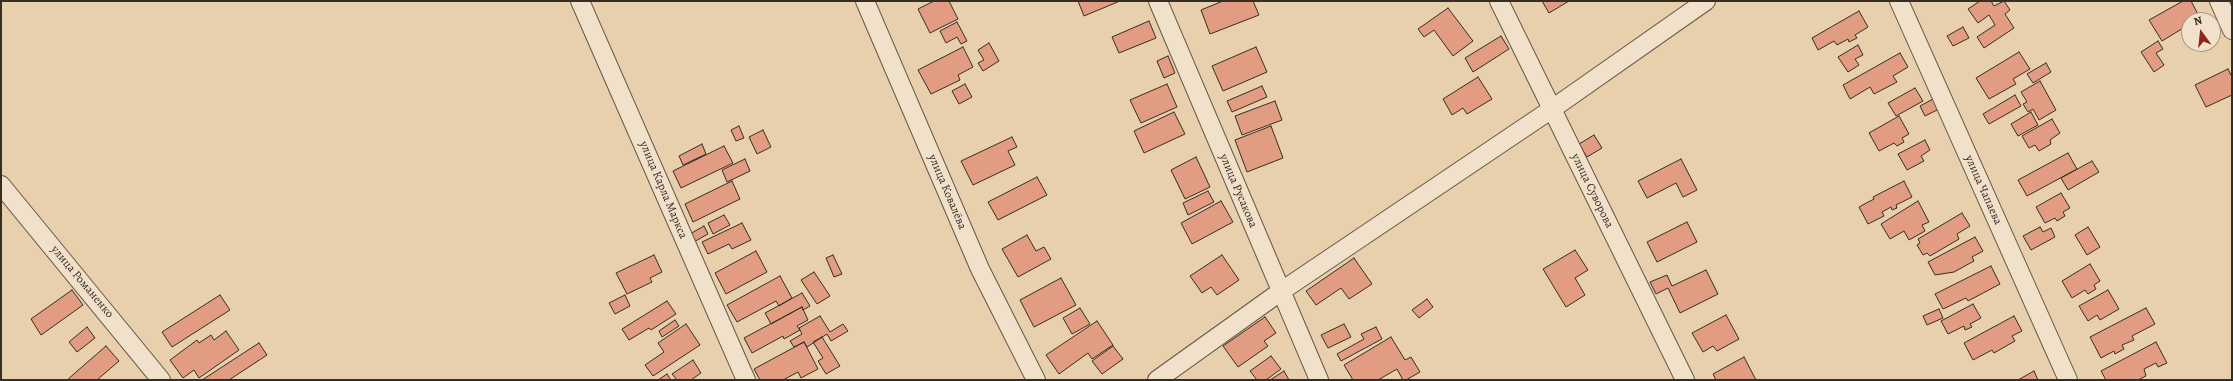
<!DOCTYPE html>
<html>
<head>
<meta charset="utf-8">
<style>
  body { margin:0 }
  #map { position:relative; width:2233px; height:381px; overflow:hidden; background:#e9d0ad; font-family:Alegreya,serif }
  canvas { display:block }
  .frame { position:absolute; inset:0; border:2px solid #362d24; pointer-events:none }
  .north { position:absolute; left:2181px; top:12px; width:40px; height:40px; box-sizing:border-box; background:#f1e0ca; border:1px solid #a69888; border-radius:50%; rotate:345deg; font-size:11px; font-weight:700; line-height:16px; text-align:center; color:#362d24 }
  .north::after { content:''; display:block; margin:auto; width:14px; height:18px; background:#8f2418; clip-path:polygon(50% 0,100% 100%,50% 72%,0 100%) }
</style>
</head>
<body>
<div id="map">
<canvas width="2233" height="381"></canvas>
<div class="frame"></div>
<div class="north">N</div>
</div>
<script>
const c = document.querySelector('canvas').getContext('2d');
c.lineJoin = 'round';
function paint(path, color) {
  c.fillStyle = color;
  c.fill(path, 'evenodd');
}
function poly(rows) {
  const path = new Path2D();
  for (const r of rows) {
    path.moveTo(r[0], r[1]);
    for (let i = 2; i < r.length; i += 2) path.lineTo(r[i], r[i + 1]);
  }
  return path;
}
function strokePath(path, color, width, dash) {
  c.strokeStyle = color;
  c.lineWidth = width;
  c.lineCap = dash ? 'butt' : 'round';
  c.setLineDash(dash || []);
  c.stroke(path);
}
function write(font, color, halo, rows, align = 'center') {
  c.font = font + ' Alegreya,serif';
  c.lineWidth = 4;
  c.setLineDash([]);
  c.textBaseline = 'middle';
  c.strokeStyle = halo;
  c.fillStyle = color;
  for (const [text, x, y, turn = 0] of rows) {
    c.save();
    c.translate(x, y);
    c.rotate((+turn || 0) * Math.PI / 180);
    c.textAlign = isNaN(turn) ? turn : align;
    if (halo) c.strokeText(text, 0, 0);
    c.fillText(text, 0, 0);
    c.restore();
  }
}
const building = poly([
  [934,1,949,1,958,19,930,33,918,9,934,1],
  [1078,1,1120,1,1084,16,1078,1],
  [1223,1,1253,1,1259,15,1210,34,1201,10,1223,1],
  [1542,1,1569,1,1549,13,1542,1],
  [1980,1,1991,1,1994,6,2004,1,2010,10,2005,14,2014,28,1984,48,1977,37,1995,25,1989,15,1978,23,1968,9,1980,1],
  [2183,1,2191,1,2200,18,2189,20,2189,31,2185,27,2162,41,2149,20,2183,1],
  [1448,8,1473,41,1453,56,1434,30,1424,37,1418,29,1448,8],
  [1859,11,1868,27,1855,35,1857,38,1849,42,1848,39,1837,45,1834,41,1818,50,1812,38,1859,11],
  [1149,21,1156,38,1119,53,1112,37,1149,21],
  [957,22,967,41,961,44,957,37,946,43,940,31,957,22],
  [1963,27,1969,38,1953,46,1947,36,1963,27],
  [1501,36,1509,49,1473,72,1465,58,1501,36],
  [2158,41,2163,49,2156,53,2164,65,2154,72,2141,52,2158,41],
  [989,43,999,61,983,71,978,63,984,60,978,50,989,43],
  [1858,45,1863,55,1855,59,1859,65,1848,72,1838,57,1858,45],
  [963,47,973,67,958,75,960,80,931,94,918,70,963,47],
  [1256,47,1267,72,1223,91,1212,66,1256,47],
  [2019,52,2030,69,2013,79,2016,84,1989,99,1976,78,2019,52],
  [1900,53,1908,67,1893,76,1897,82,1874,94,1870,87,1850,99,1843,85,1900,53],
  [1168,56,1175,73,1164,78,1157,61,1168,56],
  [2046,63,2051,72,2033,83,2027,74,2046,63],
  [2228,69,2232,77,2232,95,2206,107,2195,85,2228,69],
  [1478,77,1492,99,1467,114,1463,108,1452,115,1443,99,1478,77],
  [2040,81,2056,110,2039,120,2033,109,2028,112,2023,104,2027,102,2021,92,2040,81],
  [965,84,972,97,959,104,952,91,965,84],
  [1167,84,1177,107,1141,123,1130,100,1167,84],
  [1262,86,1267,97,1232,112,1227,101,1262,86],
  [1915,88,1923,101,1896,116,1888,103,1915,88],
  [2015,95,2021,106,1989,124,1983,114,2015,95],
  [1933,99,1939,109,1925,116,1920,106,1933,99],
  [1275,101,1282,120,1242,135,1235,116,1275,101],
  [1174,112,1185,134,1144,153,1134,131,1174,112],
  [2031,112,2038,125,2018,136,2011,124,2031,112],
  [1899,116,1909,134,1902,138,1904,142,1897,146,1894,143,1879,151,1869,133,1899,116],
  [2052,119,2060,133,2050,140,2051,144,2039,151,2035,145,2029,148,2022,136,2052,119],
  [739,126,744,138,736,141,731,130,739,126],
  [1271,126,1283,158,1247,172,1235,140,1271,126],
  [763,130,771,147,757,154,749,137,763,130],
  [1594,135,1602,148,1587,157,1579,144,1594,135],
  [1012,137,1017,147,1008,151,1015,165,973,185,961,161,1012,137],
  [1925,140,1930,150,1921,156,1924,161,1907,170,1898,154,1925,140],
  [702,144,706,154,683,165,679,156,702,144],
  [724,146,733,163,681,188,673,171,724,146],
  [2068,153,2077,169,2027,196,2018,180,2068,153],
  [1196,157,1210,187,1185,199,1171,170,1196,157],
  [745,159,750,171,727,182,722,170,745,159],
  [1681,159,1697,190,1683,197,1676,183,1647,198,1638,181,1681,159],
  [2092,161,2099,172,2068,190,2061,178,2092,161],
  [1037,177,1047,195,998,220,988,202,1037,177],
  [732,181,740,199,693,222,685,204,732,181],
  [1904,181,1912,197,1896,205,1897,208,1892,210,1891,207,1882,212,1884,216,1868,224,1859,207,1874,199,1873,197,1904,181],
  [1208,191,1214,202,1188,215,1183,203,1208,191],
  [2061,193,2070,208,2063,212,2065,216,2057,221,2055,218,2045,223,2036,207,2061,193],
  [1221,201,1233,222,1192,244,1181,223,1221,201],
  [1918,201,1929,222,1922,225,1925,231,1909,240,1904,231,1890,239,1881,224,1918,201],
  [1962,213,1970,226,1957,234,1959,239,1930,256,1927,253,1923,255,1917,245,1920,243,1918,239,1962,213],
  [724,215,730,225,713,234,708,223,724,215],
  [1687,222,1697,242,1657,262,1647,242,1687,222],
  [742,223,751,240,732,249,729,244,708,254,702,242,742,223],
  [704,226,708,234,692,243,688,235,704,226],
  [2040,227,2043,232,2051,228,2055,237,2031,250,2023,236,2040,227],
  [2088,227,2100,247,2087,255,2075,235,2088,227],
  [1027,235,1036,251,1044,247,1051,259,1018,277,1002,249,1027,235],
  [1975,237,1983,251,1972,257,1974,261,1954,272,1935,275,1928,262,1975,237],
  [1575,250,1588,270,1575,278,1585,295,1566,307,1543,269,1575,250],
  [756,251,767,272,726,294,715,273,756,251],
  [654,255,662,272,650,278,652,282,627,294,616,273,654,255],
  [833,255,842,274,834,277,826,258,833,255],
  [1222,255,1239,280,1217,295,1211,287,1202,293,1190,276,1222,255],
  [1354,258,1372,284,1349,299,1341,288,1316,305,1306,291,1354,258],
  [2090,264,2100,281,2094,285,2096,289,2088,294,2085,290,2072,298,2062,281,2090,264],
  [1991,266,2000,284,1968,301,1966,298,1943,309,1935,294,1991,266],
  [1706,270,1718,294,1680,313,1668,288,1656,294,1650,282,1667,275,1672,286,1706,270],
  [814,272,830,296,817,304,801,280,814,272],
  [780,276,792,298,779,306,776,301,737,322,727,305,780,276],
  [1061,278,1076,305,1034,327,1020,300,1061,278],
  [72,290,83,305,41,335,31,319,72,290],
  [2108,290,2119,309,2100,320,2097,315,2088,321,2079,306,2108,290],
  [802,293,810,306,803,310,802,307,771,324,765,313,802,293],
  [220,295,230,310,172,347,162,332,220,295],
  [625,295,630,306,615,314,609,303,625,295],
  [1427,299,1433,307,1419,318,1412,310,1427,299],
  [667,301,676,314,651,330,649,328,629,340,622,329,667,301],
  [1973,304,1981,318,1970,324,1972,327,1965,330,1964,326,1948,334,1941,321,1973,304],
  [802,307,808,320,797,326,800,330,784,339,783,336,752,353,744,338,802,307],
  [1080,308,1090,324,1072,334,1063,318,1080,308],
  [2146,308,2155,324,2132,336,2134,340,2122,345,2124,349,2115,354,2114,351,2101,358,2090,337,2146,308],
  [1939,309,1943,318,1927,325,1923,316,1939,309],
  [1726,315,1739,339,1717,351,1713,346,1703,352,1692,333,1726,315],
  [820,316,830,332,843,324,848,331,831,341,827,334,807,347,804,342,794,347,790,341,802,334,799,328,820,316],
  [2014,316,2022,331,2012,336,2015,341,1994,353,1992,350,1973,360,1964,343,2014,316],
  [1265,317,1276,333,1264,341,1268,346,1238,367,1223,346,1265,317],
  [675,320,679,326,662,337,659,331,675,320],
  [1097,321,1113,345,1092,359,1088,353,1059,374,1046,355,1097,321],
  [686,324,700,345,653,376,645,365,664,352,658,343,686,324],
  [1344,324,1351,337,1328,348,1321,335,1344,324],
  [87,327,95,338,77,352,69,342,87,327],
  [1376,327,1382,339,1341,361,1337,354,1364,339,1361,334,1376,327],
  [226,331,239,350,199,378,194,370,183,378,170,360,197,340,199,343,211,335,214,340,226,331],
  [822,337,840,366,826,374,818,361,823,358,813,342,822,337],
  [1391,337,1405,360,1411,357,1420,372,1406,380,1403,380,1397,369,1378,380,1353,380,1344,365,1391,337],
  [804,342,818,369,801,378,798,372,783,380,760,380,754,369,804,342],
  [2156,342,2167,363,2158,367,2156,363,2144,369,2146,376,2138,380,2106,380,2101,371,2156,342],
  [259,343,267,355,229,380,202,380,259,343],
  [106,346,119,361,97,380,67,380,106,346],
  [1113,346,1123,359,1102,374,1092,361,1113,346],
  [1271,356,1281,369,1266,380,1257,380,1250,371,1271,356],
  [1744,357,1756,380,1716,380,1713,374,1744,357],
  [693,360,701,373,691,380,677,380,672,374,693,360],
  [1284,371,1289,380,1270,380,1284,371],
  [2034,371,2038,380,2018,380,2034,371],
  [667,374,671,380,658,380,667,374]
]);
const minor = poly([
  [580,1,746,380],
  [865,1,980,269,1036,380],
  [1158,1,1319,380],
  [1499,1,1685,380],
  [1899,1,2068,380],
  [2219,1,2232,30],
  [1,185,161,380],
  [1157,380,1280,292,1552,109,1706,1]
]);
const streetNames = [
  ["улица Карла Маркса",663,190,67],
  ["улица Чапаева",1983,190,66],
  ["улица Русакова",1238,191,67],
  ["улица Суворова",1592,191,64],
  ["улица Ковалёва",947,192,67],
  ["улица Романенко",82,282,50]
];
paint(building, '#e19c81');
strokePath(building, '#362d24', 1);
strokePath(minor, '#635646', 20);
strokePath(minor, '#f1e0ca', 18);
write('12px', '#362d24', '#f1e0ca', streetNames);
</script>
</body>
</html>
